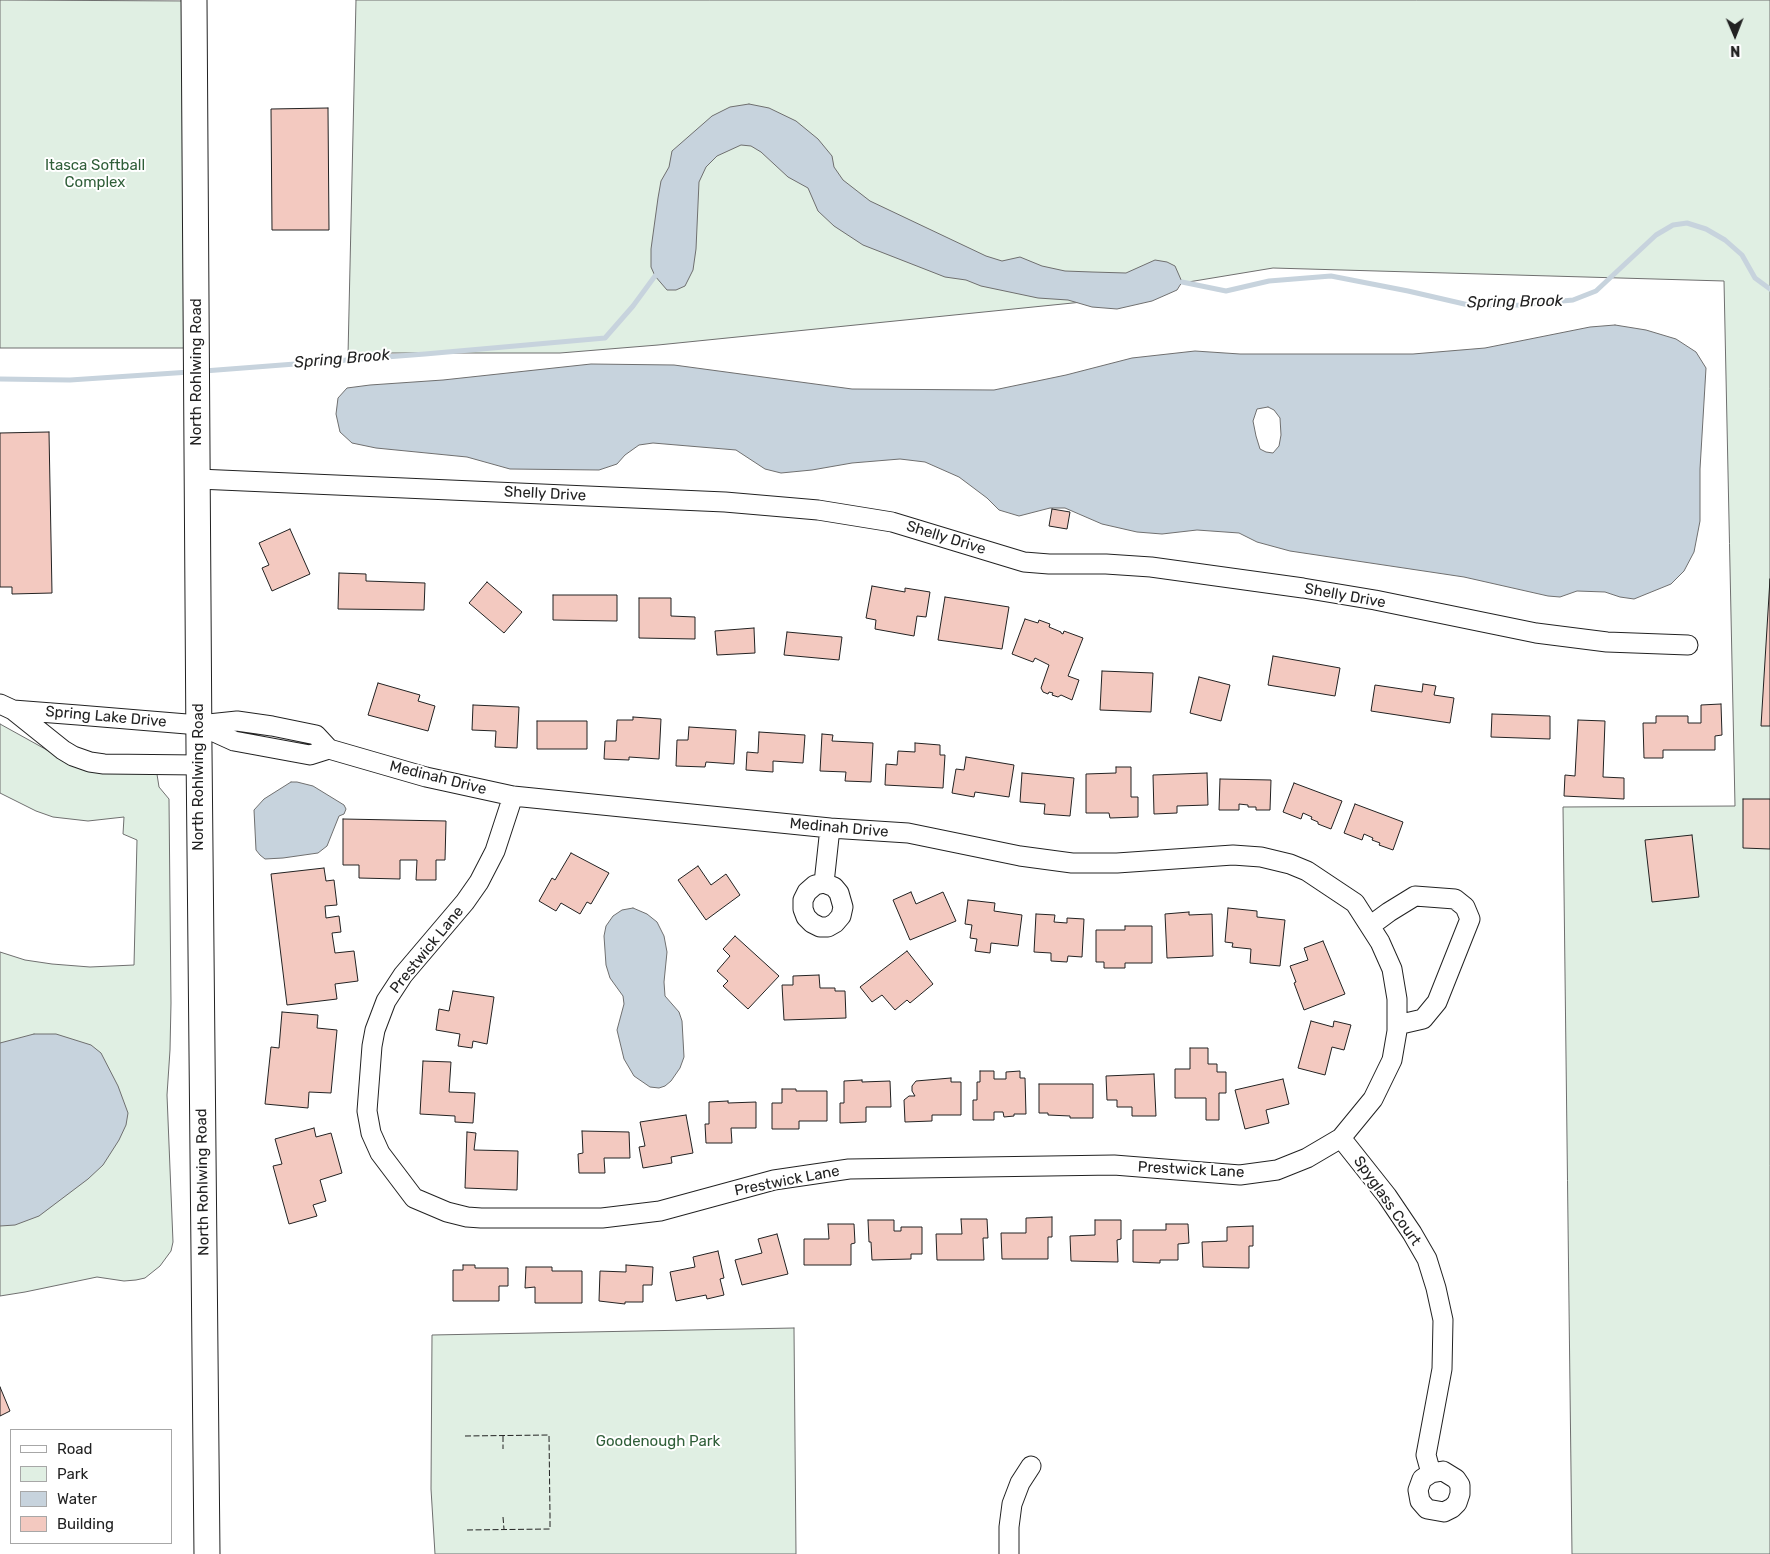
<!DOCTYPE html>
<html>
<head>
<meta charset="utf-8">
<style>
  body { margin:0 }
  #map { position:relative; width:1770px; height:1554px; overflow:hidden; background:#fff; font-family:Rubik,sans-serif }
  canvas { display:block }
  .legend { position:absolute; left:10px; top:1429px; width:162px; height:115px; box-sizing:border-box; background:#fff; border:1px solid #a7a7a7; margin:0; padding:6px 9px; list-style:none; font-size:15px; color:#222 }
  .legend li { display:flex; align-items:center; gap:10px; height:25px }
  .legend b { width:25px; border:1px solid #a7a7a7 }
  .north { position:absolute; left:1710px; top:10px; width:50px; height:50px; -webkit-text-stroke:4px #fff; paint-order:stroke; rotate:179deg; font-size:14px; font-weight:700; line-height:20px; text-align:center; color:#222 }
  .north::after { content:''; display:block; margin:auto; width:18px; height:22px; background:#222; clip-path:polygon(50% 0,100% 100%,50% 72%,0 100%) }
</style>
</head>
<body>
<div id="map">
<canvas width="1770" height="1554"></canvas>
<ul class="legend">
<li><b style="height:6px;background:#fff"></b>Road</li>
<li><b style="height:14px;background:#e0efe3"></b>Park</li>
<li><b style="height:14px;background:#c7d3dd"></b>Water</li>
<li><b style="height:14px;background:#f3c9c0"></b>Building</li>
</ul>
<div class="north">N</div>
</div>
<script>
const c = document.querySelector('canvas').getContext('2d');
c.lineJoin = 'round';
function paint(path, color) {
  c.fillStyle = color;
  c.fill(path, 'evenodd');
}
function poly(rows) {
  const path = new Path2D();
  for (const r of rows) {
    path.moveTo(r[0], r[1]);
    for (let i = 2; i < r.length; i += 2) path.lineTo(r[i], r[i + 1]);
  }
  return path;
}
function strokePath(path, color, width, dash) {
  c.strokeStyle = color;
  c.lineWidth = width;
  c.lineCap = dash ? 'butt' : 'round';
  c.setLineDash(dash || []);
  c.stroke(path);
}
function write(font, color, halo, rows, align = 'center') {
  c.font = font + ' Rubik,sans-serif';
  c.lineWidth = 4;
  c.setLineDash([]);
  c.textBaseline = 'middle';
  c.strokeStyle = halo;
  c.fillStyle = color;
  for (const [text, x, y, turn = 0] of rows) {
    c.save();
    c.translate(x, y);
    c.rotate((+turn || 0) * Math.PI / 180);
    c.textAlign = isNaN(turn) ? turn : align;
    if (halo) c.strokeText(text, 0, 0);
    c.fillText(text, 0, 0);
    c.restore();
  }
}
const green = poly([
  [0,0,191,1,191,348,0,348,0,0],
  [356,0,1770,0,1770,1554,1572,1554,1563,807,1735,806,1724,281,1273,268,1164,286,1122,298,658,345,560,353,381,353,348,355,356,0],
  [0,724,65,760,156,768,159,787,169,799,171,1003,170,1050,167,1095,173,1242,171,1251,160,1266,145,1278,136,1280,124,1281,97,1277,25,1292,0,1296,0,952,25,960,52,964,90,967,134,965,137,840,123,834,124,817,88,821,53,817,36,811,0,793,0,724],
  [794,1328,796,1554,435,1554,431,1489,432,1335,794,1328]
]);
const water = poly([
  [749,104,769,108,796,121,818,139,832,156,834,167,843,180,870,201,986,256,1002,261,1020,257,1042,266,1065,271,1092,272,1126,273,1155,260,1167,262,1175,266,1182,282,1177,290,1168,294,1152,301,1117,309,1092,307,1068,300,1038,298,981,286,966,280,945,277,863,245,834,226,818,211,808,188,788,177,761,152,751,146,741,145,717,156,706,167,699,182,696,249,693,270,685,286,676,290,667,290,655,276,651,267,651,249,658,198,661,181,669,167,672,151,712,116,730,107,749,104],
  [1615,325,1646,330,1676,339,1696,352,1706,368,1700,469,1700,521,1694,552,1684,571,1671,584,1634,599,1620,597,1605,592,1577,591,1560,597,1548,596,1464,577,1290,551,1257,542,1239,533,1197,530,1162,534,1137,532,1102,524,1065,508,1050,508,1019,516,999,510,987,498,959,477,925,462,900,459,852,463,812,470,781,473,765,469,736,450,653,443,639,445,625,455,617,464,599,470,510,469,467,457,376,448,352,443,340,432,336,414,338,398,347,388,370,385,443,380,591,364,674,365,852,389,994,390,1066,375,1132,358,1195,351,1240,354,1413,354,1485,348,1590,327,1615,325],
  [1268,407,1274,410,1280,418,1281,435,1279,446,1273,453,1266,452,1260,449,1256,436,1253,421,1257,409,1268,407],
  [291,782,297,782,313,786,344,805,346,809,344,814,339,816,327,846,318,853,283,858,265,859,260,855,256,850,254,810,264,799,291,782],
  [633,908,647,914,657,922,664,936,667,952,664,982,665,996,679,1012,682,1021,684,1057,680,1068,671,1081,665,1086,659,1088,650,1087,634,1076,624,1059,617,1030,624,1004,623,996,610,978,606,965,604,936,606,926,613,916,622,910,633,908],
  [34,1034,56,1034,91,1045,101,1053,118,1086,128,1113,126,1125,119,1140,103,1165,88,1179,39,1216,15,1225,0,1226,0,1043,34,1034]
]);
const stream = poly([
  [1182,282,1226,291,1269,281,1331,276,1408,291,1473,306,1520,305,1573,300,1596,291,1656,235,1673,225,1687,223,1706,229,1725,240,1742,255,1755,278,1770,289],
  [204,371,425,354,605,338,633,306,655,276],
  [0,379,70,380,190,372]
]);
const building = poly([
  [328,108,329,230,272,230,271,109,328,108],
  [49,432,52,593,12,594,12,587,0,587,0,433,49,432],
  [1052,509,1070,512,1067,529,1049,526,1052,509],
  [290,529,310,574,272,591,262,568,269,565,259,543,290,529],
  [339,573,366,574,366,581,425,583,424,610,338,609,339,573],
  [1770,579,1770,726,1761,726,1770,579],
  [487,582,522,612,504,633,469,603,487,582],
  [872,586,905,592,905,588,930,592,926,617,917,616,914,636,875,629,876,620,866,618,872,586],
  [553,595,617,595,617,621,553,620,553,595],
  [945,597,1009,607,1002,649,938,640,945,597],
  [639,598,671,598,671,616,695,617,695,639,639,638,639,598],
  [1025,619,1038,623,1039,620,1050,624,1049,627,1061,632,1061,633,1063,634,1064,631,1083,638,1068,676,1079,680,1072,700,1061,695,1058,697,1052,695,1053,693,1049,692,1048,694,1043,692,1041,688,1049,665,1035,658,1033,662,1012,654,1025,619],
  [754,628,755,653,717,655,715,631,754,628],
  [787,632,842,637,839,660,784,655,787,632],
  [1273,656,1340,668,1335,696,1268,685,1273,656],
  [1102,671,1153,673,1151,712,1100,710,1102,671],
  [1199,677,1230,685,1221,721,1190,713,1199,677],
  [378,683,420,695,418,701,435,706,428,731,368,715,378,683],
  [1423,684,1436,686,1434,695,1454,698,1450,723,1371,711,1375,685,1422,692,1423,684],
  [1721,704,1722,735,1715,736,1715,750,1663,750,1663,758,1644,758,1643,723,1656,723,1656,716,1688,716,1688,723,1701,723,1701,705,1721,704],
  [473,705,519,707,517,748,495,747,496,731,472,730,473,705],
  [1492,714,1550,716,1550,739,1491,737,1492,714],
  [633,717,661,719,659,759,629,757,629,760,604,759,605,741,616,741,617,720,633,720,633,717],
  [1578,720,1605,721,1603,777,1624,778,1624,799,1564,796,1565,775,1575,776,1578,720],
  [537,721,587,721,587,749,537,749,537,721],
  [689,727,736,730,734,764,706,762,705,767,676,766,677,740,688,740,689,727],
  [759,732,805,735,803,763,773,761,773,772,746,770,747,752,758,753,759,732],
  [822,734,833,735,832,741,873,743,871,782,845,781,846,772,820,771,822,734],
  [915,743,940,745,940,755,945,755,943,788,885,785,886,764,897,765,898,751,915,752,915,743],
  [966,757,1014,765,1009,797,975,792,974,797,952,793,956,769,964,770,966,757],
  [1116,767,1131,767,1131,797,1138,797,1138,817,1110,818,1109,813,1086,813,1086,774,1116,773,1116,767],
  [1022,773,1074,778,1070,816,1044,814,1045,804,1020,802,1022,773],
  [1207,773,1208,805,1177,806,1177,813,1154,814,1153,775,1207,773],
  [1220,779,1271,780,1270,810,1256,810,1256,807,1248,807,1248,805,1239,804,1239,810,1219,810,1220,779],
  [1294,783,1342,801,1331,829,1318,824,1318,822,1311,819,1312,817,1303,813,1301,819,1283,812,1294,783],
  [1743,799,1770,799,1770,849,1743,848,1743,799],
  [1355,804,1403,822,1393,850,1379,845,1380,843,1372,840,1373,838,1364,834,1362,840,1344,833,1355,804],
  [343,819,446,821,445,860,436,860,436,880,416,880,417,860,400,860,400,879,359,878,359,865,343,865,343,819],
  [1692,835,1699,897,1652,902,1645,840,1692,835],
  [571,853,609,873,591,904,587,902,580,914,561,903,556,911,539,901,552,878,555,880,571,853],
  [698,866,711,885,726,874,740,895,706,920,678,880,698,866],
  [324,868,326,881,334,880,337,905,325,906,326,918,339,916,341,932,332,933,335,953,354,951,358,981,335,984,337,999,287,1005,271,874,324,868],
  [911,892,916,904,943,892,956,921,910,940,893,900,911,892],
  [968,900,995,903,994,911,1022,915,1018,946,991,943,990,953,975,951,977,939,970,938,972,925,965,924,968,900],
  [1228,908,1257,911,1257,917,1285,920,1280,966,1250,963,1251,949,1232,947,1233,943,1225,942,1228,908],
  [1189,912,1189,915,1212,914,1213,956,1167,958,1165,914,1189,912],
  [1036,914,1055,915,1054,922,1067,923,1067,918,1084,919,1082,957,1068,956,1067,962,1051,961,1051,953,1034,952,1036,914],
  [1125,926,1152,926,1152,963,1125,963,1125,968,1104,968,1104,962,1096,962,1096,930,1125,930,1125,926],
  [735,936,779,976,748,1009,723,986,728,981,717,971,730,956,723,949,735,936],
  [1323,941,1345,994,1304,1010,1294,983,1296,982,1290,966,1308,960,1304,948,1323,941],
  [907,951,933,984,910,1003,907,1000,895,1010,882,995,872,1002,860,987,907,951],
  [819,975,820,988,835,988,835,991,845,991,846,1018,784,1020,782,985,793,985,793,976,819,975],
  [453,991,494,997,487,1044,473,1041,472,1048,458,1046,460,1034,436,1030,439,1009,449,1011,453,991],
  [282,1012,318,1015,317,1028,337,1030,331,1093,309,1092,308,1108,265,1104,271,1047,279,1048,282,1012],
  [1311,1021,1333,1027,1334,1021,1351,1025,1344,1050,1332,1047,1325,1075,1298,1068,1311,1021],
  [1190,1048,1208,1048,1208,1064,1217,1064,1217,1072,1226,1072,1226,1093,1219,1093,1219,1120,1206,1120,1206,1098,1175,1098,1175,1069,1190,1069,1190,1048],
  [423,1061,451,1062,449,1092,475,1093,473,1123,455,1122,455,1116,420,1114,423,1061],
  [980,1071,994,1071,994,1079,1006,1079,1006,1072,1020,1071,1020,1078,1025,1078,1026,1114,1014,1114,1014,1116,1004,1117,1003,1112,994,1112,994,1120,973,1120,973,1100,977,1100,977,1082,980,1082,980,1071],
  [1154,1074,1156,1116,1132,1116,1132,1107,1117,1107,1117,1100,1107,1100,1106,1076,1154,1074],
  [951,1078,951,1082,961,1082,961,1115,932,1115,932,1121,905,1122,904,1100,909,1096,915,1096,912,1091,912,1086,916,1081,951,1078],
  [1283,1079,1289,1104,1266,1110,1269,1123,1245,1129,1235,1090,1283,1079],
  [862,1080,862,1082,890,1081,891,1107,866,1107,866,1122,840,1123,840,1103,844,1103,844,1081,862,1080],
  [1039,1084,1093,1084,1093,1118,1070,1118,1070,1116,1048,1115,1048,1113,1039,1113,1039,1084],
  [782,1089,796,1089,796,1091,827,1091,827,1121,799,1121,799,1129,772,1129,772,1103,782,1103,782,1089],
  [728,1101,728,1103,756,1102,756,1128,731,1128,732,1143,706,1143,705,1124,709,1124,709,1102,728,1101],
  [686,1115,693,1153,671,1157,672,1163,643,1168,639,1147,645,1146,640,1122,686,1115],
  [314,1128,316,1137,331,1133,342,1173,320,1180,326,1201,313,1205,317,1216,289,1224,273,1166,282,1164,275,1139,314,1128],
  [582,1131,629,1132,630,1158,604,1158,605,1173,579,1173,578,1154,583,1153,582,1131],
  [467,1132,476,1133,474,1150,518,1151,517,1190,465,1188,467,1132],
  [1052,1217,1052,1237,1048,1237,1048,1259,1002,1259,1001,1233,1026,1233,1026,1218,1052,1217],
  [961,1219,987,1219,988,1238,983,1238,984,1260,937,1260,936,1234,962,1234,961,1219],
  [868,1220,894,1220,894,1231,901,1231,901,1227,922,1227,922,1254,911,1254,911,1259,872,1260,871,1242,869,1242,868,1220],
  [1095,1220,1121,1220,1121,1239,1117,1240,1118,1262,1071,1261,1070,1236,1095,1235,1095,1220],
  [828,1224,854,1224,855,1243,851,1244,851,1265,804,1265,804,1239,829,1239,828,1224],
  [1166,1224,1188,1224,1189,1243,1178,1244,1178,1260,1160,1260,1160,1263,1133,1262,1133,1230,1166,1230,1166,1224],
  [1253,1226,1253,1246,1249,1246,1249,1268,1203,1267,1202,1242,1227,1241,1227,1227,1253,1226],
  [777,1234,788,1274,742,1285,735,1260,762,1253,758,1239,777,1234],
  [718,1251,724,1278,720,1279,724,1295,707,1299,706,1295,676,1301,670,1272,695,1267,693,1257,718,1251],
  [463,1265,475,1265,475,1268,508,1268,508,1286,499,1286,499,1301,453,1301,453,1270,463,1270,463,1265],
  [626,1265,653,1267,652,1285,643,1285,643,1302,625,1302,625,1304,599,1301,600,1271,626,1272,626,1265],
  [526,1267,552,1267,552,1271,582,1271,582,1303,535,1303,535,1287,525,1288,526,1267],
  [0,1387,10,1411,0,1416,0,1387]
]);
const minor = poly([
  [198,479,725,502,818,510,892,522,1024,562,1049,564,1106,564,1151,567,1303,588,1375,600,1536,633,1607,642,1688,645],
  [0,704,13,710,78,715,199,725,237,721,272,726,316,735,329,749,426,777,513,796,830,828,908,833,1020,856,1072,863,1117,863,1233,855,1261,857,1290,864,1307,871,1355,903,1380,942,1392,969,1397,999,1397,1031,1392,1060,1373,1099,1341,1138,1307,1158,1277,1170,1240,1175,1114,1165,849,1169,774,1180,660,1211,602,1218,481,1218,467,1217,447,1212,414,1198,380,1153,371,1133,367,1111,372,1046,375,1030,386,1001,403,975,465,902,479,882,495,851,513,796],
  [13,710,63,750,73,756,90,762,104,764,199,765],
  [201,726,234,741,310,755,329,749],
  [824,883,834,887,839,893,843,907,841,916,835,923,828,927,820,927,812,923,806,917,803,909,803,900,807,892,815,885,824,883,830,828],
  [1370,926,1389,912,1415,896,1455,899,1465,907,1470,919,1437,1002,1423,1019,1397,1025],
  [1341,1138,1387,1196,1412,1233,1427,1259,1436,1288,1443,1320,1442,1369,1426,1455,1431,1473,1422,1479,1418,1490,1420,1501,1427,1509,1444,1512,1452,1508,1457,1503,1460,1494,1460,1485,1456,1479,1443,1471,1431,1473],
  [1009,1554,1009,1527,1012,1504,1020,1483,1031,1466]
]);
const major = poly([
  [194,0,199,750,207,1554]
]);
const fence = poly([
  [465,1436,549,1435,550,1515,550,1529,466,1530],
  [503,1436,503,1449],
  [503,1517,504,1529]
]);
const parkNames = [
  ["Itasca Softball",95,166],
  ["Complex",95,183],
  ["Goodenough Park",658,1442]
];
const streetNames = [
  ["North Rohlwing Road",197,372,-90],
  ["Shelly Drive",545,494,3],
  ["Shelly Drive",946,538,17],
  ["Shelly Drive",1345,596,10],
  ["Spring Lake Drive",106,717,5],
  ["North Rohlwing Road",199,777,-90],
  ["Medinah Drive",438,778,14],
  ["Medinah Drive",839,828,5],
  ["Prestwick Lane",427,950,-51],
  ["Prestwick Lane",1191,1170,3],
  ["Prestwick Lane",787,1181,-11],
  ["North Rohlwing Road",203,1182,-91],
  ["Spyglass Court",1387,1201,55]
];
const waterNames = [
  ["Spring Brook",1515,302,-1],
  ["Spring Brook",342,359,-5]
];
paint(green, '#e0efe3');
strokePath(green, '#6f6f6f', 1);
paint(water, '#c7d3dd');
strokePath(water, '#6f6f6f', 1);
strokePath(stream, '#c7d3dd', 5);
paint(building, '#f3c9c0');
strokePath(building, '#222', 1);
strokePath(minor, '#222', 21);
strokePath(major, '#222', 27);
strokePath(minor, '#fff', 19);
strokePath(major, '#fff', 25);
strokePath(fence, '#222', 1, [6, 2.5]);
write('15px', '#2f5e38', '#fff', parkNames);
write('15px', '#222', '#fff', streetNames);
write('italic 16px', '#222', '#fff', waterNames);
</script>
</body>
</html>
